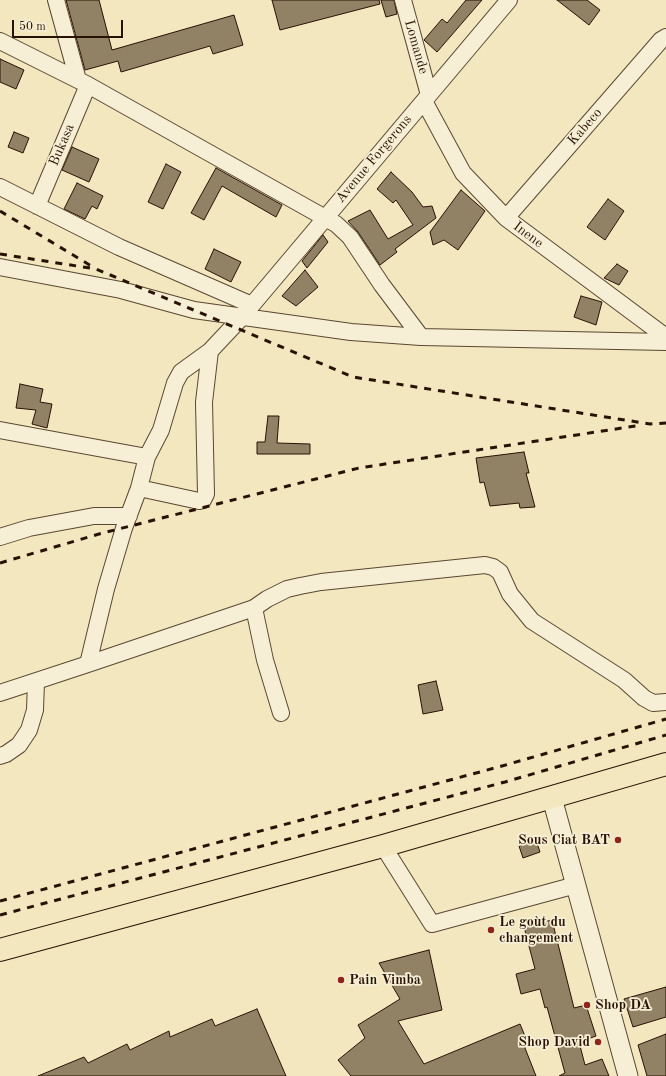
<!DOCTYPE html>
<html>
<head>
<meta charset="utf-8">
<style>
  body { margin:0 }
  #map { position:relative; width:666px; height:1076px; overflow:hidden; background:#f2e7be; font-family:"Old Standard TT",serif }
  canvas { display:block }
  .scale { position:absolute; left:12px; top:20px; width:111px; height:18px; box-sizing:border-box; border:2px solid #281204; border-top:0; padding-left:5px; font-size:12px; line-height:14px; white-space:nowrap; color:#281204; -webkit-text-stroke:3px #f7efd5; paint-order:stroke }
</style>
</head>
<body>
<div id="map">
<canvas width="666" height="1076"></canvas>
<div class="scale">50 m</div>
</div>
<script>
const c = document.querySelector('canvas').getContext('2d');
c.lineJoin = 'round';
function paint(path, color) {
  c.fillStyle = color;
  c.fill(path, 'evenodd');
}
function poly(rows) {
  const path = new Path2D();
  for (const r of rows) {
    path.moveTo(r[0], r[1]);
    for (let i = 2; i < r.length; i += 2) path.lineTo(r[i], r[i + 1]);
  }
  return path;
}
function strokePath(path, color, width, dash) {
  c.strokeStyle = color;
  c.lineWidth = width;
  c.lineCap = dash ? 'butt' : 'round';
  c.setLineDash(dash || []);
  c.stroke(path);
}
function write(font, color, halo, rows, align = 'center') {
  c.font = font + ' "Old Standard TT",serif';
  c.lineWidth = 3.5;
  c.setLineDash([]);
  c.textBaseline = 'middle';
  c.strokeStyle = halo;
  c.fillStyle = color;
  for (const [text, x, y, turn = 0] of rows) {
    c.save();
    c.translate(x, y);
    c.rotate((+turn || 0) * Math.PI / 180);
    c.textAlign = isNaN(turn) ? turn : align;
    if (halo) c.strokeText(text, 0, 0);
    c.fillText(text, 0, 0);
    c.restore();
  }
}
const building = poly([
  [66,0,99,0,112,50,234,15,243,45,213,54,210,46,121,72,118,61,85,70,66,0],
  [272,0,379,0,380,4,280,30,272,0],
  [381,0,394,0,397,14,386,17,381,0],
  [466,0,482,0,437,52,424,40,442,19,447,23,466,0],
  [557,0,587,0,600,10,589,25,557,0],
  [0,59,24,70,16,89,0,82,0,59],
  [14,132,29,138,23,153,8,147,14,132],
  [72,147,99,159,89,182,62,170,72,147],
  [166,164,181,172,163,209,148,202,166,164],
  [216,168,282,205,276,217,222,186,204,220,191,213,216,168],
  [391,172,412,192,423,207,432,206,436,218,395,249,397,252,380,265,358,232,348,221,370,210,388,239,413,225,396,200,393,203,377,189,391,172],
  [77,183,103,196,97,209,92,206,85,219,64,209,77,183],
  [461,190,485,211,458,250,444,240,433,245,430,232,461,190],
  [608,199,624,211,605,240,587,227,608,199],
  [323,235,328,242,307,268,302,261,323,235],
  [214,249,241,262,231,282,205,269,214,249],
  [617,264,628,271,619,285,604,278,617,264],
  [305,270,318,287,296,306,282,296,305,270],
  [581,296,602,302,596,325,574,317,581,296],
  [20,384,43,389,40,402,52,404,47,428,32,424,36,410,16,408,20,384],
  [268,416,279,416,277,443,310,444,310,454,257,454,257,442,265,442,268,416],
  [524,452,529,473,526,473,535,507,520,508,519,503,490,506,484,482,480,483,476,458,524,452],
  [436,681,443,710,423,714,418,685,436,681],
  [536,840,540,852,523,858,519,846,536,840],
  [552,920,574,1008,586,1005,596,1036,579,1042,585,1065,602,1059,609,1076,559,1076,565,1073,547,1007,545,1008,540,989,521,994,516,974,535,969,524,927,552,920],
  [429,950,442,1010,398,1021,424,1064,520,1024,527,1041,523,1043,536,1076,351,1076,338,1060,365,1038,358,1025,400,999,379,963,429,950],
  [666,987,666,1017,633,1027,624,999,666,987],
  [257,1009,286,1076,38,1076,84,1057,88,1063,127,1044,130,1050,169,1031,170,1037,212,1019,215,1026,257,1009],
  [666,1034,666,1076,647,1076,638,1045,666,1034]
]);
const minor = poly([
  [56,0,78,80],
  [403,0,429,95],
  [0,41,88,85,336,224,350,237,382,285,421,337],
  [424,101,463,173,506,218,666,337],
  [0,187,119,247,252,305],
  [37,206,88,85],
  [506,218,661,40,666,37],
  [0,267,121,290,194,310,351,332,421,337,666,342],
  [0,430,147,457,161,430,175,383,181,372,210,351,241,318,509,0],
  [139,488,199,501,203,500,206,494,204,402,210,351],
  [0,537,29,528,94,516,129,516],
  [254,608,267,599,287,589,300,586,321,582,485,565,493,567,500,572,510,594,532,621,624,680,644,698,653,703,666,702],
  [88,664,254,608,265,660,281,713],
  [0,693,88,664,106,589,124,528,139,488,147,457],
  [0,756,6,754,19,745,29,730,35,710,36,682],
  [383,846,432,924,576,885]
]);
const tertiary = poly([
  [552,798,628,1076]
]);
const primary = poly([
  [0,950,383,846,666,764]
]);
const rail = poly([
  [0,211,93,267],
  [0,254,96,269,353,377,650,424,666,423],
  [0,563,99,534,359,468,642,425],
  [0,901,502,766,666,719],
  [0,915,505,782,666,735]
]);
const markers = [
  [618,840,4,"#8f2418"],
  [491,930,4,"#8f2418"],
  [341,980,4,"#8f2418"],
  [587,1005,4,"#8f2418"],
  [598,1042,4,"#8f2418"]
];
const streetNames = [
  ["Lomande",416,47,74],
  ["Kabeco",585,127,-49],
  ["Bukasa",62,145,-67],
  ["Avenue Forgerons",374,159,-50],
  ["Inene",528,235,37]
];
const poiNames = [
  ["Sous Ciat BAT",610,840,"right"],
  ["Le goùt du",499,922],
  ["changement",499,938],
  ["Pain Vimba",349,980],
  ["Shop DA",595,1005],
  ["Shop David",590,1042,"right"]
];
paint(building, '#918165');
strokePath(building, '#281204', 1);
strokePath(minor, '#5a4732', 18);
strokePath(tertiary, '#5a4732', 21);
strokePath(primary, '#281204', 24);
strokePath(minor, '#f7efd5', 16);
strokePath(tertiary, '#f7efd5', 19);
strokePath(primary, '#f2e7be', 22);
strokePath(rail, '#281204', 3, [7, 7]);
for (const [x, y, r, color] of markers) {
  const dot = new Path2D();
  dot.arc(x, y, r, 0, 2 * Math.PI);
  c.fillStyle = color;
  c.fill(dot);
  strokePath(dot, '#f7efd5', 1.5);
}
write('14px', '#281204', '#f7efd5', streetNames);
write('bold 14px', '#281204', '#f7efd5', poiNames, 'left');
</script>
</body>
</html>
